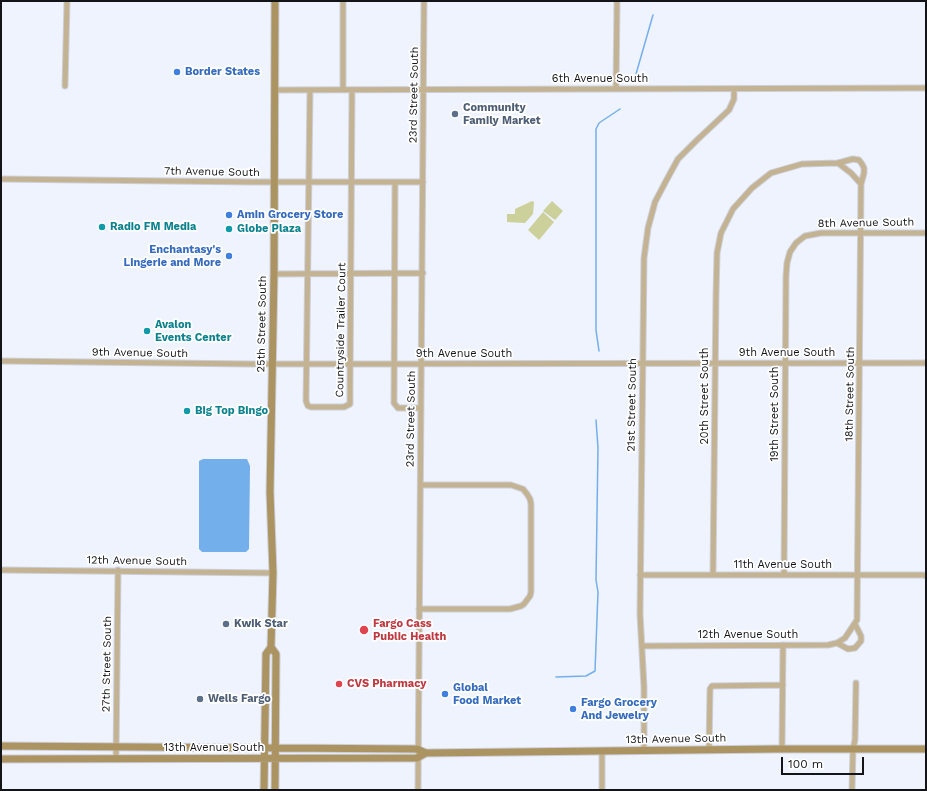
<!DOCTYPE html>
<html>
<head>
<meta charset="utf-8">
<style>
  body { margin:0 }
  #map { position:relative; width:927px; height:791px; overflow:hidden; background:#eff3fe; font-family:"Work Sans",sans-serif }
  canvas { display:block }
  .frame { position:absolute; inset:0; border:2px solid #131418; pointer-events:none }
  .scale { position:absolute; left:781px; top:757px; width:83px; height:18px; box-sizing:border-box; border:2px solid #131418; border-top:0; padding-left:5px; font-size:12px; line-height:14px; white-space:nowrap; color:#131418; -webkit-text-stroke:3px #fff; paint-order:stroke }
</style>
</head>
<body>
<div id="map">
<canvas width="927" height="791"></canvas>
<div class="frame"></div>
<div class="scale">100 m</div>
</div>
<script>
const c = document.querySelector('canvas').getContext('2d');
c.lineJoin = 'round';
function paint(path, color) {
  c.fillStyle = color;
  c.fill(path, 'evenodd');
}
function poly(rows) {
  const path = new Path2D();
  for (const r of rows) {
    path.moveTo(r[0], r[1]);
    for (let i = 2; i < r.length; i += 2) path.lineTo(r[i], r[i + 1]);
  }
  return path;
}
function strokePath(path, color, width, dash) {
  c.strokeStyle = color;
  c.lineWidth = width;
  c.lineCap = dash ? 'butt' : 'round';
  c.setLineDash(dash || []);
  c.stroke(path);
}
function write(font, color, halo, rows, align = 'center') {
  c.font = font + ' "Work Sans",sans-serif';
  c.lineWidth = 3.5;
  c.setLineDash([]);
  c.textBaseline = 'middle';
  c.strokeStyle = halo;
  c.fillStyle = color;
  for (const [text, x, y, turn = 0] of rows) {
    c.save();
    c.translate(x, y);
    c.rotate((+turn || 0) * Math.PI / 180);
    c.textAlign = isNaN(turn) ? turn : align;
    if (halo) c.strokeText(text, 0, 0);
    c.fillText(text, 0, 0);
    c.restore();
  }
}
const green = poly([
  [532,201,534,202,533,214,525,223,507,222,507,214,515,214,515,209],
  [552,201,563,211,555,220,543,211],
  [543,212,554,222,539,240,528,230]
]);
const water = poly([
  [203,459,247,459,250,466,249,549,246,552,202,552,199,549,199,461]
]);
const stream = poly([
  [636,74,653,15],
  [599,351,596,330,596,129,599,123,620,109],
  [556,677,586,676,595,671,598,592,596,580,598,448,596,420]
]);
const street = poly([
  [65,86,67,1],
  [616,89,617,1],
  [275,90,926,88],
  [310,90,306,401,308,406,311,407,344,407,350,404,350,387,352,90],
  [343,90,343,1],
  [1,179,251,182,423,182],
  [395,183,394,403,398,408,421,408],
  [274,274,423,273],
  [1,361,250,364,926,363],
  [1,570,273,573],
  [640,575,923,575,926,576],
  [713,575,716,295,717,253,721,233,733,209,752,188,771,173,802,164,838,163,853,159,859,160,862,164,864,168,864,173,861,184],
  [784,575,786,276,787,263,790,252,796,243,805,236,821,233,926,233],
  [419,609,510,609,521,606,524,604,530,596,531,592,531,504,530,499,527,494,523,489,511,485,421,485],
  [837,643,848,649,855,648,861,641,861,636,855,624],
  [642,646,828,645,837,643,845,638,857,620,861,184,851,173,838,163],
  [782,749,783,645],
  [709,750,710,689,712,686,783,685],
  [644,751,644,687,640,614,644,258,648,228,655,202,666,181,678,159,697,140,729,110,734,99,734,89],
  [116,758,118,570],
  [418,790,424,1],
  [602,790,602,752],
  [852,790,853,749,855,740,856,683]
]);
const secondary = poly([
  [275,1,274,274,270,492,273,573,271,647,276,654,275,790],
  [1,746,417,749,426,753,775,749,926,749],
  [1,759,417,758,426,753],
  [264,790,266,654,271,647]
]);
const markers = [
  [177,72,4,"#3f7fe0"],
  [455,114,4,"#5c6f8a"],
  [229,215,4,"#3f7fe0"],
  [102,227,4,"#0f9aa8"],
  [229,229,4,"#0f9aa8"],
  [229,256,4,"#3f7fe0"],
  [147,331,4,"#0f9aa8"],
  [187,411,4,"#0f9aa8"],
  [226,624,4,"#5c6f8a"],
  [364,630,5,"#e0444e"],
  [339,684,4,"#e0444e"],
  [445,694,4,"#3f7fe0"],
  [200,699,4,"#5c6f8a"],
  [573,709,4,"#3f7fe0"]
];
const shopNames = [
  ["Border States",185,72],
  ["Amin Grocery Store",237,215],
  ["Enchantasy's",221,250,"right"],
  ["Lingerie and More",221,263,"right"],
  ["Global",453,688],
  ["Food Market",453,701],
  ["Fargo Grocery",581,703],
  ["And Jewelry",581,716]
];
const streetNames = [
  ["6th Avenue South",600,79],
  ["23rd Street South",414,95,-89],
  ["7th Avenue South",212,172,1],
  ["8th Avenue South",866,223,-1],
  ["25th Street South",262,324,-89],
  ["Countryside Trailer Court",341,330,-89],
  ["9th Avenue South",140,353,1],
  ["9th Avenue South",787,353],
  ["9th Avenue South",464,354],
  ["18th Street South",850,394,-89],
  ["20th Street South",705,396,-90],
  ["21st Street South",632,405,-89],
  ["19th Street South",775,414,-90],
  ["23rd Street South",411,419,-89],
  ["12th Avenue South",137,561,1],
  ["11th Avenue South",783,565],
  ["12th Avenue South",748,635],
  ["27th Street South",107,664,-89],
  ["13th Avenue South",676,739,-1],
  ["13th Avenue South",214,748]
];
const serviceNames = [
  ["Community",463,108],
  ["Family Market",463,121],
  ["Kwik Star",234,624],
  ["Wells Fargo",208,699]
];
const cultureNames = [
  ["Radio FM Media",110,227],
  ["Globe Plaza",237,229],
  ["Avalon",155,325],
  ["Events Center",155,338],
  ["Big Top Bingo",195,411]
];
const healthNames = [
  ["Fargo Cass",373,624],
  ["Public Health",373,637],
  ["CVS Pharmacy",347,684]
];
paint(green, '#ccd09b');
paint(water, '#73afea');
strokePath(stream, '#73afea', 1.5);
strokePath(street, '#cccfd9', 7);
strokePath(secondary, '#cccfd9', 9);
strokePath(street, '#c4b393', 5);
strokePath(secondary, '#ac9362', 7);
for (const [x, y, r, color] of markers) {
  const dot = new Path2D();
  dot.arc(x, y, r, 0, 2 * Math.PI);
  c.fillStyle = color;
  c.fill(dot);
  strokePath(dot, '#fff', 1.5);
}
write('bold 11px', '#366cbe', '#fff', shopNames, 'left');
write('11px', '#131418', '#fff', streetNames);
write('bold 11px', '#4e5e75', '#fff', serviceNames, 'left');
write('bold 11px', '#0d838f', '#fff', cultureNames, 'left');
write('bold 11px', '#be3a42', '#fff', healthNames, 'left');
</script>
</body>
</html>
